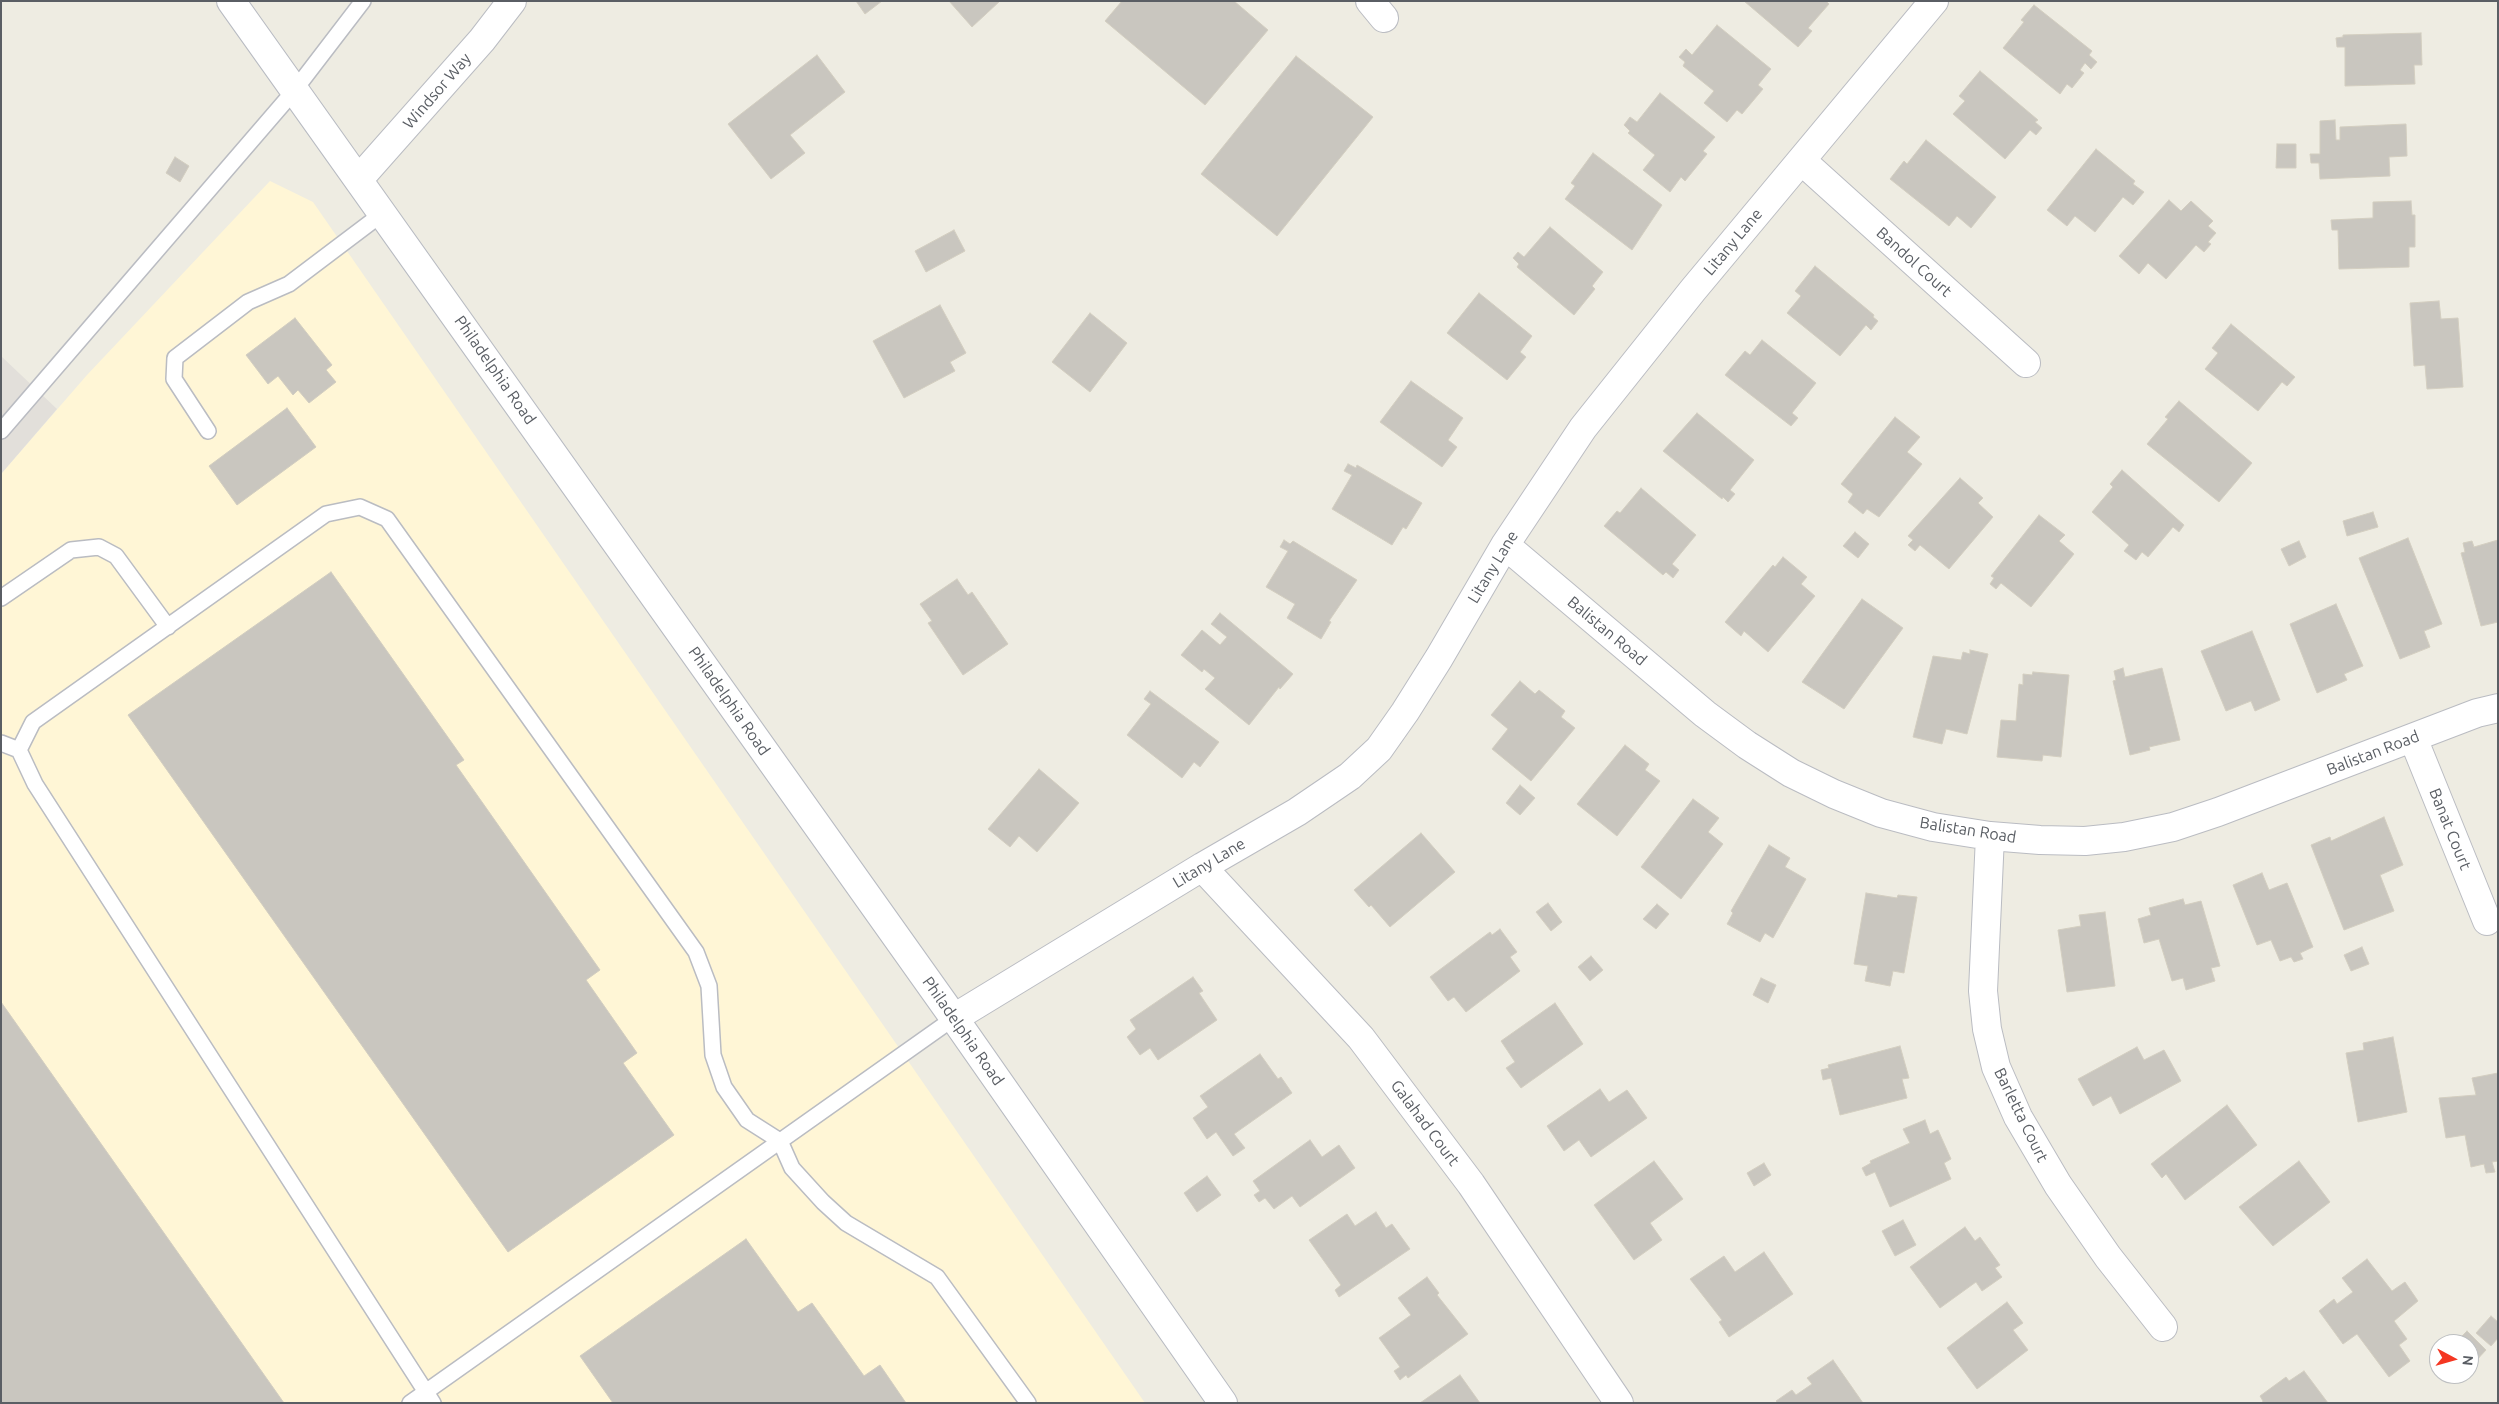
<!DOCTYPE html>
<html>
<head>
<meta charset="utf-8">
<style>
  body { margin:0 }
  #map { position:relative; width:2499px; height:1404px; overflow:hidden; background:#eeece2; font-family:Ubuntu,sans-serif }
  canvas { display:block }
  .frame { position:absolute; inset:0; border:2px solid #5a5e64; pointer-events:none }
  .north { position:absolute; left:2429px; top:1334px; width:50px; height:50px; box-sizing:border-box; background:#fff; border:1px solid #bdbfc1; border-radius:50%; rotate:96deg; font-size:14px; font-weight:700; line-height:20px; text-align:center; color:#5a5e64 }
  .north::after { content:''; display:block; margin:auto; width:18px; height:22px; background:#f43722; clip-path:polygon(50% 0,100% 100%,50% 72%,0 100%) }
</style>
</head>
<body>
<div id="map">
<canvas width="2499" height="1404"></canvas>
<div class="frame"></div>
<div class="north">N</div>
</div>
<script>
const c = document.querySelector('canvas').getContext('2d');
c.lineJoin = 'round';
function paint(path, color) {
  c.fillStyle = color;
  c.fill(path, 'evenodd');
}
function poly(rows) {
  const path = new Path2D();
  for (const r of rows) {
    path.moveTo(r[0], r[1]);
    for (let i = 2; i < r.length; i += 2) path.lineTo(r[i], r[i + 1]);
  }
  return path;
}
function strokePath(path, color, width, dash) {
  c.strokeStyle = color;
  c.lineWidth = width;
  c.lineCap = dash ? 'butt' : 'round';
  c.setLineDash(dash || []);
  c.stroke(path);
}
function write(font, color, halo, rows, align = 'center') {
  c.font = font + ' Ubuntu,sans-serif';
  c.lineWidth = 4;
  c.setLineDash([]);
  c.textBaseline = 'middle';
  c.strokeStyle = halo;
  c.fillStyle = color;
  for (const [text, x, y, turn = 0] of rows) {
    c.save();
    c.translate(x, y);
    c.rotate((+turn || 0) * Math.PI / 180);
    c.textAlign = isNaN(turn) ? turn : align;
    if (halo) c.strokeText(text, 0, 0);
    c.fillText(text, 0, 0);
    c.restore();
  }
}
const commercial = poly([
  [270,181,313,202,1145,1403,1,1403,1,474,87,375]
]);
const industrial = poly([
  [1,356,57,409,1,474]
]);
const building = poly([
  [856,1,882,1,865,14,856,1],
  [949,1,1000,1,972,27,949,1],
  [1122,1,1234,1,1268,30,1205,105,1105,21,1122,1],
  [1744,1,1826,1,1829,4,1808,28,1812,31,1798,47,1744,1],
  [2034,5,2092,51,2089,55,2097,62,2091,69,2085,63,2080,70,2084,73,2072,88,2067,84,2060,94,2003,48,2024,22,2021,20,2034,5],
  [1717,25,1771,69,1758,85,1763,89,1742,114,1737,110,1727,122,1704,103,1714,91,1683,66,1685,62,1679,57,1686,49,1692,55,1717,25],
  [2421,33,2422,65,2414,65,2415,84,2345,86,2345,47,2337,47,2336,38,2343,37,2343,35,2421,33],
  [817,55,845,92,790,135,805,153,771,179,728,124,817,55],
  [1296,56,1373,117,1277,236,1201,174,1296,56],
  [1980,71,2038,120,2035,122,2042,128,2036,135,2030,130,2005,159,1953,114,1965,101,1959,96,1980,71],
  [1660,93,1715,137,1703,151,1707,154,1685,181,1681,177,1670,192,1643,170,1655,155,1628,133,1630,131,1624,125,1630,117,1637,122,1660,93],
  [2335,120,2336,140,2340,140,2340,127,2406,124,2407,156,2389,157,2390,176,2320,179,2319,163,2311,163,2310,154,2320,154,2320,121,2335,120],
  [1926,140,1996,197,1971,228,1957,216,1949,226,1890,179,1904,161,1907,164,1926,140],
  [2277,144,2296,144,2296,168,2276,168,2277,144],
  [2096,149,2135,181,2133,184,2144,192,2133,205,2123,197,2095,232,2075,216,2067,226,2047,210,2096,149],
  [1593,153,1662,205,1632,250,1565,199,1575,186,1571,183,1593,153],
  [175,157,189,166,180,182,166,173,175,157],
  [2169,200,2181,211,2191,201,2213,221,2208,226,2216,233,2208,242,2211,244,2204,252,2196,245,2166,279,2148,263,2139,274,2119,256,2169,200],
  [2411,201,2412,215,2415,215,2415,247,2409,247,2409,267,2339,269,2338,230,2332,230,2331,220,2373,218,2373,202,2411,201],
  [1550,227,1603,272,1592,286,1595,289,1574,315,1517,267,1519,264,1513,258,1518,252,1524,257,1550,227],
  [954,230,965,251,926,272,915,251,954,230],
  [1815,266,1874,315,1873,317,1878,321,1871,330,1866,325,1840,356,1787,313,1801,296,1795,291,1815,266],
  [1479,293,1532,336,1520,352,1526,357,1507,380,1447,333,1479,293],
  [2439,301,2441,319,2458,318,2463,387,2427,389,2425,365,2414,366,2410,303,2439,301],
  [940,305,966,353,950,362,955,371,904,398,873,341,940,305],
  [1090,313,1127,343,1090,392,1052,362,1090,313],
  [295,318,332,365,326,370,336,382,309,403,298,390,293,395,278,376,268,384,246,355,295,318],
  [2231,324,2295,377,2287,386,2282,382,2258,411,2205,369,2218,353,2212,348,2231,324],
  [1762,340,1816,383,1792,413,1798,418,1791,426,1725,375,1745,351,1750,355,1762,340],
  [1411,381,1463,418,1448,440,1457,447,1442,467,1380,422,1411,381],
  [2179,401,2252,463,2219,502,2147,444,2168,419,2165,417,2179,401],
  [287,408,316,447,237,505,209,466,287,408],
  [1697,413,1754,460,1730,490,1735,494,1728,502,1723,497,1722,499,1663,451,1697,413],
  [1895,417,1920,437,1907,452,1922,464,1879,517,1867,509,1863,514,1848,502,1853,494,1841,484,1895,417],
  [1348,464,1356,468,1357,465,1422,503,1406,529,1403,527,1392,545,1332,509,1352,475,1344,471,1348,464],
  [2122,470,2184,525,2179,532,2173,527,2148,557,2142,552,2136,560,2124,551,2129,545,2092,512,2113,487,2110,484,2122,470],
  [1960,478,1983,498,1978,503,1993,517,1949,569,1920,545,1915,551,1908,545,1913,540,1908,536,1960,478],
  [1641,488,1696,535,1672,564,1679,570,1673,578,1666,572,1663,575,1604,526,1617,511,1620,513,1641,488],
  [2373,512,2378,527,2347,536,2343,521,2373,512],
  [2039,515,2065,535,2059,541,2074,554,2031,607,2001,583,1996,589,1990,584,1994,578,1991,576,2039,515],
  [1855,532,1869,544,1858,558,1843,546,1855,532],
  [2408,538,2442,624,2424,631,2430,647,2400,659,2359,558,2408,538],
  [1284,540,1290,544,1293,541,1357,580,1329,621,1331,622,1321,639,1287,618,1295,604,1266,587,1288,551,1280,547,1284,540],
  [2498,540,2498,622,2481,626,2461,553,2465,552,2463,543,2472,541,2474,547,2498,540],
  [2299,541,2306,557,2289,566,2281,549,2299,541],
  [1783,557,1807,577,1801,584,1815,596,1768,652,1744,631,1741,636,1725,622,1773,565,1775,567,1783,557],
  [331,572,464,760,456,765,600,970,586,980,637,1053,623,1063,674,1135,508,1252,128,715,331,572],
  [957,579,968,595,972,592,1008,644,963,675,928,623,932,621,920,604,957,579],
  [1862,599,1903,628,1844,709,1802,682,1862,599],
  [2336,604,2363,666,2344,674,2347,680,2317,693,2290,624,2336,604],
  [1220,613,1293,674,1280,689,1279,687,1249,725,1205,689,1215,678,1204,669,1202,672,1181,655,1202,630,1220,645,1227,637,1211,624,1220,613],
  [2252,631,2280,700,2255,711,2251,701,2226,711,2201,651,2252,631],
  [1970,650,1988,654,1967,734,1946,729,1942,744,1913,737,1933,656,1961,660,1963,652,1970,654,1970,650],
  [2123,668,2125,677,2162,668,2180,740,2149,747,2150,750,2130,755,2113,681,2116,680,2114,671,2123,668],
  [2033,672,2069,675,2061,757,2043,755,2042,761,1997,757,2001,720,2016,721,2019,684,2023,685,2023,674,2032,675,2033,672],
  [1520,681,1535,694,1539,690,1565,711,1561,717,1575,728,1531,781,1492,749,1508,729,1491,715,1520,681],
  [1150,691,1219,742,1200,767,1194,762,1182,778,1127,735,1151,704,1144,699,1150,691],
  [1625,745,1649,764,1645,770,1660,781,1617,836,1577,804,1625,745],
  [1039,769,1079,803,1037,852,1019,836,1010,847,988,829,1039,769],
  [1520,785,1535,798,1520,815,1506,803,1520,785],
  [1693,799,1719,818,1708,832,1723,844,1681,899,1641,867,1693,799],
  [2384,817,2403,865,2380,875,2394,911,2344,930,2311,845,2330,837,2331,841,2384,817],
  [1421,833,1455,872,1390,927,1371,905,1369,907,1354,890,1421,833],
  [1769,845,1790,858,1785,867,1806,879,1773,938,1765,933,1760,942,1727,924,1733,913,1731,911,1769,845],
  [2262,873,2269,890,2287,883,2313,947,2300,953,2303,959,2294,962,2291,957,2280,961,2271,940,2257,945,2233,885,2262,873],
  [1866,893,1897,898,1898,895,1917,897,1904,973,1893,971,1890,986,1865,981,1868,966,1854,964,1866,893],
  [2183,899,2185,905,2201,901,2220,966,2211,968,2215,981,2186,990,2183,978,2172,981,2159,939,2144,943,2138,919,2151,915,2149,908,2183,899],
  [1548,903,1562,922,1551,931,1536,912,1548,903],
  [1657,904,1669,914,1656,929,1643,919,1657,904],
  [2105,912,2115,986,2067,992,2058,930,2081,926,2079,915,2105,912],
  [1500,929,1517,952,1510,957,1520,971,1466,1012,1454,997,1448,1001,1430,977,1490,932,1492,935,1500,929],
  [2362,947,2369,964,2351,971,2344,955,2362,947],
  [1591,956,1603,970,1590,981,1578,967,1591,956],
  [1193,977,1203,991,1199,993,1217,1020,1158,1060,1150,1048,1140,1055,1127,1037,1136,1029,1130,1020,1193,977],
  [1761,978,1776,985,1768,1003,1753,995,1761,978],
  [1,1002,284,1403,1,1403,1,1002],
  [1555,1003,1583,1044,1521,1088,1506,1068,1515,1062,1501,1041,1555,1003],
  [2393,1037,2407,1112,2358,1122,2346,1053,2364,1050,2363,1043,2393,1037],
  [1900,1046,1909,1078,1902,1079,1907,1098,1840,1115,1831,1078,1823,1080,1821,1070,1829,1068,1828,1065,1900,1046],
  [2137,1047,2144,1060,2164,1050,2181,1081,2120,1114,2111,1096,2093,1106,2078,1079,2137,1047],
  [1260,1054,1278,1079,1281,1077,1292,1093,1234,1134,1245,1148,1233,1156,1216,1132,1207,1139,1193,1118,1208,1107,1200,1096,1260,1054],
  [2498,1073,2498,1161,2492,1162,2495,1172,2486,1173,2484,1164,2471,1167,2465,1135,2446,1138,2439,1098,2476,1095,2472,1078,2498,1073],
  [1600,1089,1609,1102,1627,1090,1647,1118,1591,1157,1579,1140,1564,1151,1547,1126,1600,1089],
  [2227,1105,2257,1145,2185,1200,2166,1174,2162,1178,2151,1164,2227,1105],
  [1925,1120,1930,1134,1938,1130,1951,1159,1944,1163,1951,1179,1890,1207,1875,1172,1866,1176,1862,1168,1871,1163,1870,1161,1910,1143,1903,1129,1925,1120],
  [1310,1140,1322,1157,1339,1145,1355,1168,1300,1207,1292,1196,1274,1209,1265,1198,1259,1202,1254,1195,1260,1191,1253,1181,1310,1140],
  [1654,1161,1683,1199,1650,1223,1662,1240,1634,1260,1594,1205,1654,1161],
  [2299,1161,2330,1202,2273,1246,2239,1207,2299,1161],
  [1764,1163,1771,1175,1754,1186,1747,1173,1764,1163],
  [1207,1176,1221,1195,1197,1212,1184,1193,1207,1176],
  [1376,1212,1386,1228,1392,1224,1410,1249,1339,1297,1335,1290,1341,1285,1309,1240,1347,1214,1355,1226,1376,1212],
  [1903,1220,1916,1245,1895,1256,1882,1231,1903,1220],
  [1965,1227,1975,1241,1980,1237,2000,1265,1995,1268,2002,1277,1982,1291,1976,1282,1940,1308,1910,1267,1965,1227],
  [746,1239,798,1312,812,1303,864,1376,880,1365,906,1403,613,1403,580,1356,746,1239],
  [1764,1252,1793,1294,1729,1337,1719,1322,1722,1320,1690,1279,1724,1256,1735,1272,1764,1252],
  [2367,1259,2392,1291,2405,1282,2418,1301,2394,1321,2407,1339,2399,1345,2410,1361,2389,1377,2357,1334,2343,1344,2319,1311,2334,1299,2337,1304,2353,1292,2342,1278,2367,1259],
  [1427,1277,1439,1293,1437,1295,1468,1334,1408,1378,1406,1375,1400,1380,1394,1371,1400,1367,1379,1338,1411,1315,1398,1298,1427,1277],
  [2007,1302,2023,1323,2013,1330,2028,1350,1977,1389,1947,1348,2007,1302],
  [2491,1316,2498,1322,2498,1338,2491,1346,2476,1333,2491,1316],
  [2467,1331,2486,1350,2474,1363,2469,1358,2469,1344,2455,1343,2467,1331],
  [1833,1360,1863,1403,1778,1403,1776,1401,1792,1390,1796,1395,1812,1384,1807,1378,1833,1360],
  [2304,1371,2328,1403,2262,1403,2263,1401,2260,1396,2286,1377,2289,1381,2304,1371],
  [1460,1375,1480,1403,1420,1403,1460,1375]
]);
const service = poly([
  [1,431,294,91,363,1],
  [208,431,174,379,175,358,248,302,289,284,383,213],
  [1,598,71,550,99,547,116,556,168,627],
  [1,743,19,750],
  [410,1403,954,1018],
  [433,1403,35,784,19,750,33,722,326,514,360,507,387,519,696,952,709,986,713,1055,724,1087,747,1120,780,1141,792,1168,823,1202,846,1223,937,1277,1028,1403]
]);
const minor = poly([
  [1370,1,1384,18],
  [1802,161,2026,363],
  [359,179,482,40,512,1],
  [1505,545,1705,714,1747,745,1791,773,1834,794,1881,813,1933,827,1990,836,2040,840,2085,841,2124,837,2173,827,2218,812,2477,713,2498,708],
  [2413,738,2487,921],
  [1990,836,1983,991,1987,1029,1996,1067,2018,1117,2058,1185,2108,1257,2163,1327],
  [1202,867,1361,1038,1471,1184,1619,1403],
  [954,1018,1202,867,1297,812,1350,776,1379,749,1405,712,1439,658,1505,545,1583,428,1693,290,1934,1]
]);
const secondary = poly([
  [231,1,954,1018,1223,1403]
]);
const streetNames = [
  ["Windsor Way",437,91,-49],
  ["Litany Lane",1733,242,-50],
  ["Bandol Court",1914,262,42],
  ["Philadelphia Road",495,370,55],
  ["Litany Lane",1493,567,-59],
  ["Balistan Road",1607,631,40],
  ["Philadelphia Road",729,701,55],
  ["Balistan Road",2373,753,-21],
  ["Banat Court",2450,829,68],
  ["Balistan Road",1968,830,9],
  ["Litany Lane",1209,863,-31],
  ["Philadelphia Road",963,1031,55],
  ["Barletta Court",2021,1115,64],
  ["Galahad Court",1425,1123,53]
];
paint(commercial, '#fff6d6');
paint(industrial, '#e2dfda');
paint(building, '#c9c6bf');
strokePath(building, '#d3cec0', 1);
strokePath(service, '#babcc2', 18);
strokePath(minor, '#babcc2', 30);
strokePath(secondary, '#b8bbc2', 30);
strokePath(service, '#fff', 15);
strokePath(minor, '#fff', 28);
strokePath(secondary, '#fff', 28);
write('16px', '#5a5e64', '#fff', streetNames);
</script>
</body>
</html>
